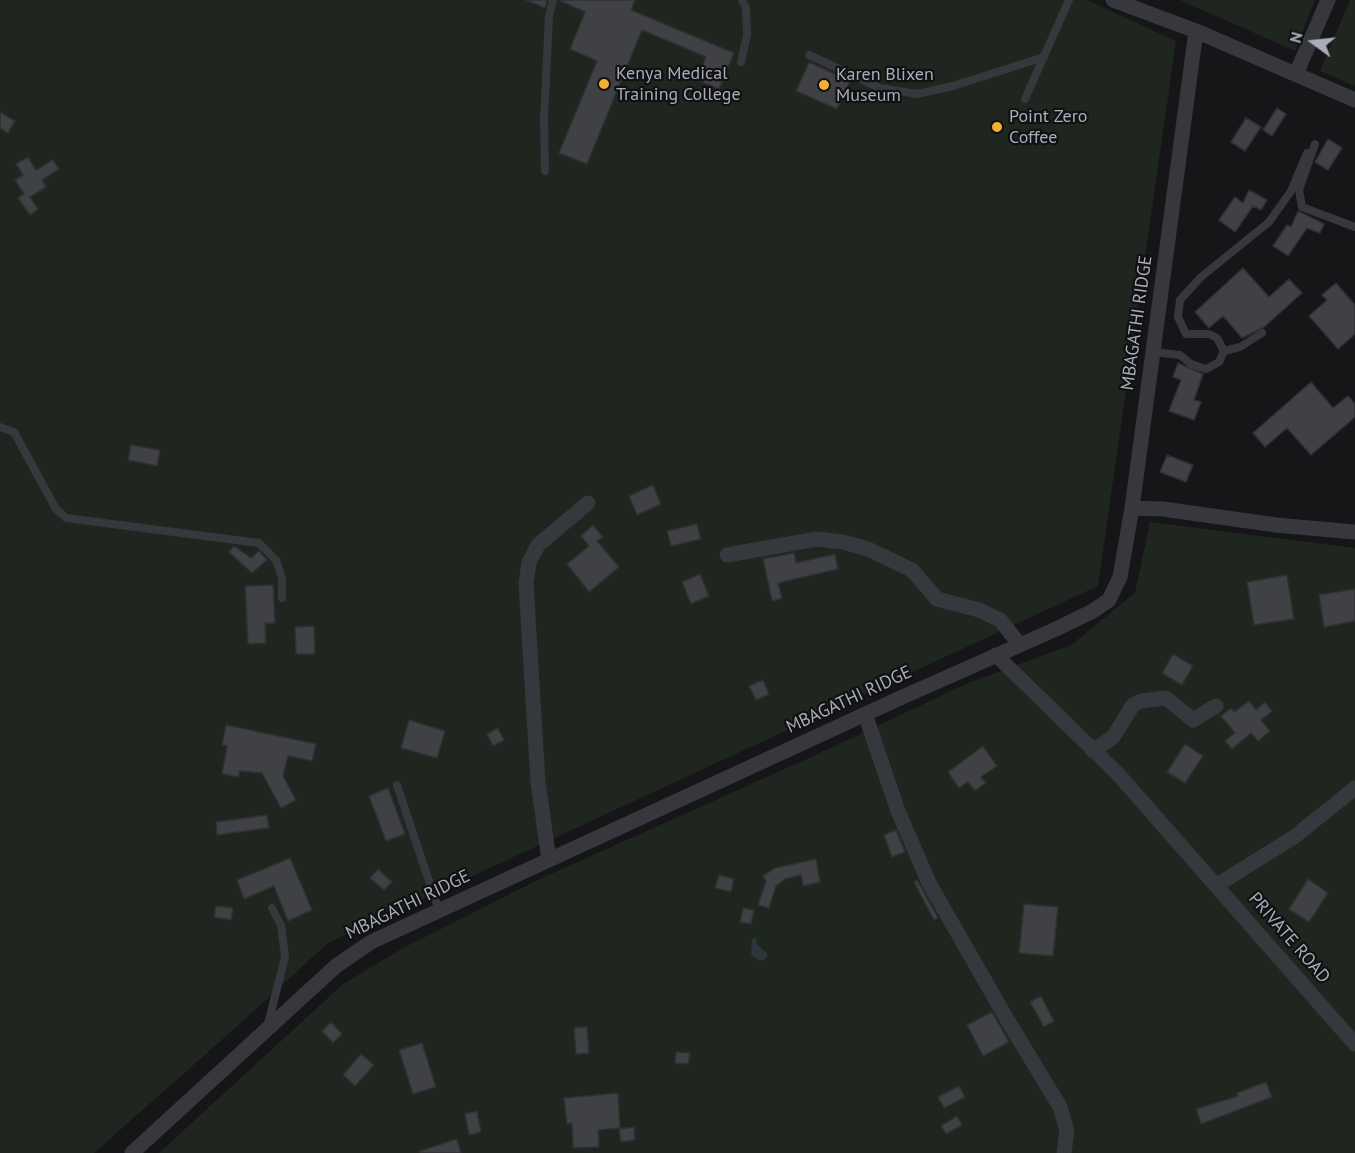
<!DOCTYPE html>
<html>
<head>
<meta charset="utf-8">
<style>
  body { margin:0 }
  #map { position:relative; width:1355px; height:1153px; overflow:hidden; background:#161618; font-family:"PT Sans",sans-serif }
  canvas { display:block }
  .north { position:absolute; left:1283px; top:12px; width:60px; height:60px; -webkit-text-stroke:4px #111113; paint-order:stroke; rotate:285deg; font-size:16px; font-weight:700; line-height:24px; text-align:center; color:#a8adb8 }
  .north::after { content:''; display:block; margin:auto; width:21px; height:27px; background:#a8adb8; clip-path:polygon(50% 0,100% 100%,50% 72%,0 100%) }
</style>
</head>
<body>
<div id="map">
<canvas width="1355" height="1153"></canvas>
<div class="north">N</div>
</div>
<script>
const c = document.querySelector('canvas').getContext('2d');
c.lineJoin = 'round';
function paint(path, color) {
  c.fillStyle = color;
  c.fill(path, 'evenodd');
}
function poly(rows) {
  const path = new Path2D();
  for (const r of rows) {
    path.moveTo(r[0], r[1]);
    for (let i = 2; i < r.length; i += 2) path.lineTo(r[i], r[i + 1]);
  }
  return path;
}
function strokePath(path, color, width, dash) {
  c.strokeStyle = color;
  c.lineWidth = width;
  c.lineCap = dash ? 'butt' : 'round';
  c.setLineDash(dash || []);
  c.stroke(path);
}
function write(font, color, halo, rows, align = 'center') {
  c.font = font + ' "PT Sans",sans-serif';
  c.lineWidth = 4.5;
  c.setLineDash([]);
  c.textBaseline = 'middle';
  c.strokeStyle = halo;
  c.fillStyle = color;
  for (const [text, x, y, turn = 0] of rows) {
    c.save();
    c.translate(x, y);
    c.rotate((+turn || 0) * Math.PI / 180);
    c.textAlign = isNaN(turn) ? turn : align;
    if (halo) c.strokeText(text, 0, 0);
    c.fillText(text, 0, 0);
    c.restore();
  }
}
const green = poly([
  [0,0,1087,0,1176,41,1098,586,328,943,233,1030,94,1153,0,1153],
  [1180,0,1315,0,1295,51],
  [1350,0,1355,0,1355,86,1320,71],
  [1150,522,1355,548,1355,1153,159,1153,343,984,403,948,542,878,818,754,968,683,1071,645,1135,593]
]);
const water = poly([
  [756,938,757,944,767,953,767,957,763,960,759,961,751,954,752,939]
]);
const building = poly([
  [526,0,547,0,545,8,526,0],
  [559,0,635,0,631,10,734,53,719,89,697,80,706,57,642,30,587,164,559,153,597,61,570,49,585,12,559,0],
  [809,62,850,81,837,109,796,91,809,62],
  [1277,108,1286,114,1272,136,1263,130,1277,108],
  [0,112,15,121,8,133,0,128,0,112],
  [1246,118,1261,127,1245,151,1231,142,1246,118],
  [1328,139,1342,148,1328,170,1315,162,1328,139],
  [28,157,36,170,53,160,59,169,42,180,46,187,30,197,38,209,30,215,18,198,24,194,15,180,23,175,16,164,28,157],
  [1249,190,1267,200,1261,210,1253,206,1235,232,1219,220,1235,197,1243,203,1249,190],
  [1298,211,1324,224,1320,233,1307,228,1288,256,1273,246,1287,225,1291,227,1298,211],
  [1243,268,1269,297,1289,279,1302,293,1264,327,1242,338,1223,316,1209,328,1195,312,1243,268],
  [1336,283,1355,305,1355,334,1338,349,1309,316,1327,300,1322,295,1336,283],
  [1178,363,1203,374,1194,400,1201,402,1194,420,1169,411,1181,380,1173,377,1178,363],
  [1311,382,1333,408,1348,396,1355,404,1355,417,1311,455,1287,428,1265,447,1253,433,1311,382],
  [131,445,160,450,157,466,128,460,131,445],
  [1167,455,1193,465,1186,482,1160,472,1167,455],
  [653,485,661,504,637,515,629,496,653,485],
  [697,524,701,539,671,546,667,531,697,524],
  [593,525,603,537,597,541,619,567,589,592,567,564,589,546,581,536,593,525],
  [234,546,251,558,259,551,267,560,252,573,229,552,234,546],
  [794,553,796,563,835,554,838,569,778,583,782,598,772,601,763,559,794,553],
  [700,574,709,596,691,604,682,582,700,574],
  [1287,575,1294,619,1254,625,1247,582,1287,575],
  [273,585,275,623,265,623,266,643,248,644,245,586,273,585],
  [1355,589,1355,621,1324,627,1319,595,1355,589],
  [314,626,315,654,296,654,295,627,314,626],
  [1173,654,1193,666,1182,685,1162,673,1173,654],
  [763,680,769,694,756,700,749,686,763,680],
  [1249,701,1256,710,1265,702,1272,711,1261,720,1270,731,1258,741,1251,733,1232,749,1225,741,1235,733,1221,716,1231,708,1234,712,1249,701],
  [409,720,445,731,437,758,401,748,409,720],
  [226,725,316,744,312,761,288,756,283,776,296,800,281,808,262,773,239,771,239,777,222,774,227,746,222,745,226,725],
  [498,728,504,740,493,746,487,734,498,728],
  [1185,744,1203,756,1185,783,1167,772,1185,744],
  [983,746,997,766,981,777,986,783,975,791,968,782,959,788,948,772,983,746],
  [388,788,405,834,386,841,369,796,388,788],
  [267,815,269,828,217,835,216,822,267,815],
  [896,830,905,852,892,857,884,835,896,830],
  [290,858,312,910,288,921,274,886,244,899,237,880,290,858],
  [816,859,820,882,803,886,801,875,785,879,776,886,769,908,758,905,766,881,763,876,775,868,816,859],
  [378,869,392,882,384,890,370,878,378,869],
  [719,875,734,879,731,892,715,888,719,875],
  [1308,879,1328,893,1309,922,1289,909,1308,879],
  [917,880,938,918,934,920,914,882,917,880],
  [1024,904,1058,907,1053,956,1019,953,1024,904],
  [216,906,233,908,231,920,214,917,216,906],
  [743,908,754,910,751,924,740,922,743,908],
  [1041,996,1054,1021,1044,1027,1030,1002,1041,996],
  [992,1012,1009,1042,983,1056,967,1025,992,1012],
  [331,1022,342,1034,333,1043,322,1031,331,1022],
  [587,1027,589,1053,576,1054,574,1028,587,1027],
  [422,1043,436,1087,413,1094,399,1050,422,1043],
  [676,1052,690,1053,688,1064,675,1063,676,1052],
  [361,1054,374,1065,355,1086,343,1075,361,1054],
  [1266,1082,1272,1097,1201,1124,1196,1109,1238,1096,1237,1093,1266,1082],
  [959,1086,965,1097,944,1108,938,1097,959,1086],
  [618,1093,620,1128,598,1130,599,1147,573,1148,572,1123,567,1124,564,1098,618,1093],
  [477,1111,481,1132,469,1135,465,1114,477,1111],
  [957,1116,962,1125,946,1134,941,1126,957,1116],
  [634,1127,635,1140,621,1142,619,1129,634,1127],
  [457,1139,461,1153,420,1153,420,1151,457,1139]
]);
const lane = poly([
  [809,55,880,88,917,94,953,86,1044,57],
  [741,62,747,35,746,8,742,0],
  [1025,99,1069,0],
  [1315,144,1299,190,1302,207,1355,227],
  [545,171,544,119,549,17,553,0],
  [1224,351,1240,347,1262,333],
  [1153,352,1180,355,1191,364,1206,369,1219,362,1224,351,1217,338,1209,334,1186,334,1178,317,1180,300,1201,277,1269,222,1291,191,1307,153],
  [0,427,14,432,56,509,66,518,259,543,276,560,282,578,282,598],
  [397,785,439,911],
  [268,1024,285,957,281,925,272,908]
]);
const street = poly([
  [1113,0,1196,31,1355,100],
  [1296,74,1328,0],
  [1132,508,1163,509,1276,525,1355,532],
  [727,555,817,539,843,542,868,549,912,570,937,599,979,610,1000,620,1020,645],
  [996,655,1118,774,1355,1044],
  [865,714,898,811,929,883,1008,1021,1060,1107,1067,1131,1064,1153],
  [1093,751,1113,737,1133,705,1141,701,1166,698,1193,720,1216,706],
  [549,860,538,782,526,584,529,562,538,545,588,503],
  [1217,885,1294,837,1355,788],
  [132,1153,336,966,371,942,898,699,1056,629,1093,611,1109,600,1120,577,1132,508,1196,31]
]);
const markers = [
  [604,84,6,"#f2b134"],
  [824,85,6,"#f2b134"],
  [997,127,6,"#f2b134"]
];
const poiNames = [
  ["Kenya Medical",616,74],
  ["Training College",616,95],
  ["Karen Blixen",836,75],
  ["Museum",836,96],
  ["Point Zero",1009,117],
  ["Coffee",1009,138]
];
const streetNames = [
  ["MBAGATHI RIDGE",1137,323,-82],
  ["MBAGATHI RIDGE",849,700,-25],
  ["MBAGATHI RIDGE",408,905,-26],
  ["PRIVATE ROAD",1289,938,49]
];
paint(green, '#1e261f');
paint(water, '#2c353c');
paint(building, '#404145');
strokePath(building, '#303034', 1.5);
strokePath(lane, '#37383d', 8);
strokePath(street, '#37383d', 15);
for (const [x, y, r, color] of markers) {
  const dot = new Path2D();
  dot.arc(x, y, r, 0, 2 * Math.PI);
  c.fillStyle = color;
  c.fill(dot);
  strokePath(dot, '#111113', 2);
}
write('18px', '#a8adb8', '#111113', poiNames, 'left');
write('18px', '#a8adb8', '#111113', streetNames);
</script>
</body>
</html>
